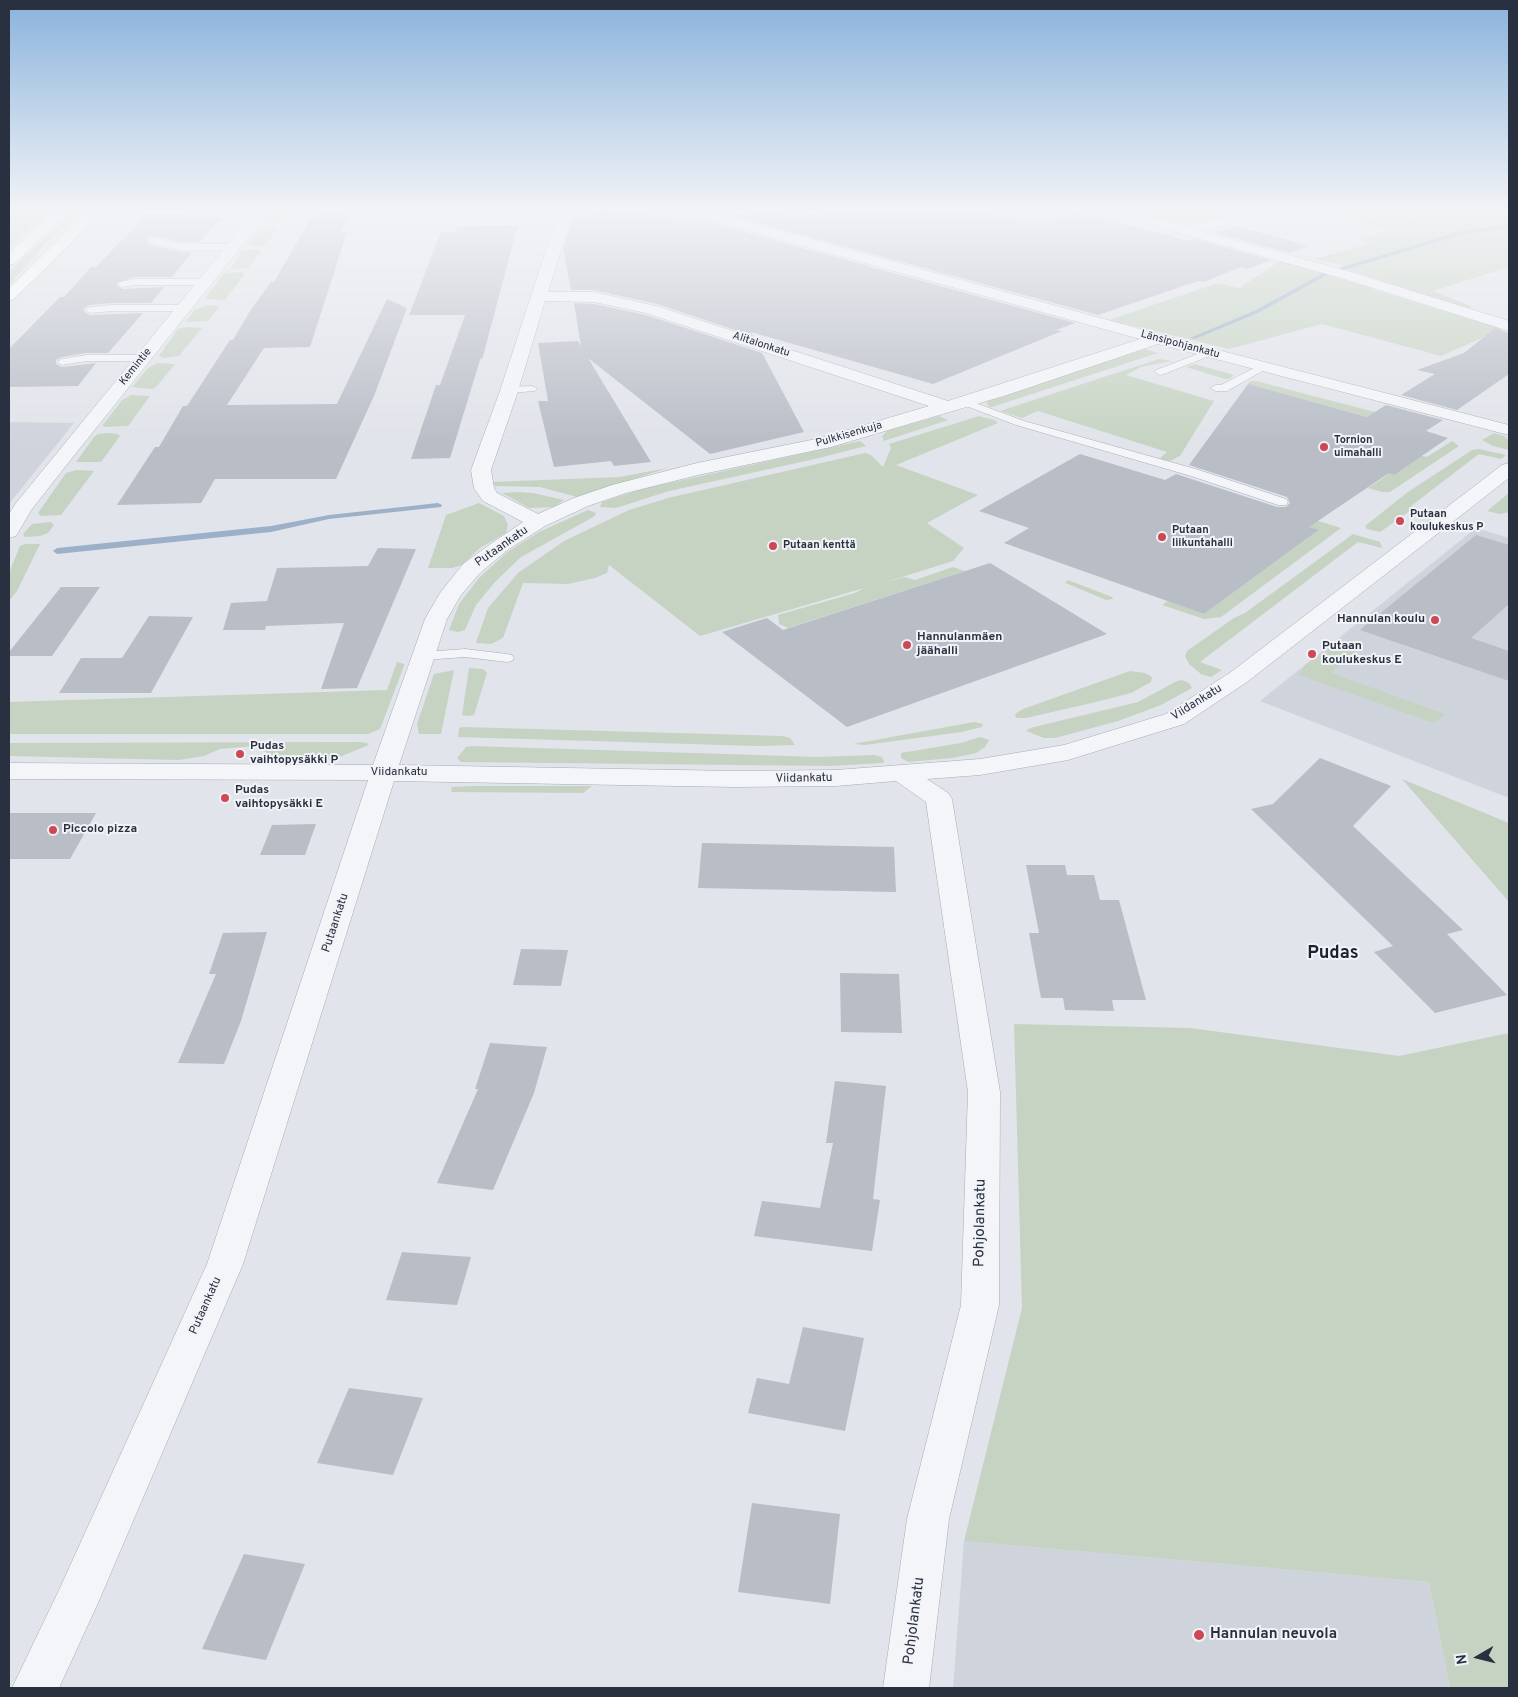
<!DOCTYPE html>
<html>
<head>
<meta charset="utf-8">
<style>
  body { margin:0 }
  #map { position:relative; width:1518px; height:1697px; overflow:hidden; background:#e1e4ea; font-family:Overpass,sans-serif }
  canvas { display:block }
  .frame { position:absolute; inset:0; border:10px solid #293141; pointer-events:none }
  .north { position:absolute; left:1453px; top:1632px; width:50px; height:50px; -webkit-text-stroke:4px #f1f3f7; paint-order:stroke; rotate:262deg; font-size:14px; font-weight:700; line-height:20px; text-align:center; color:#293141 }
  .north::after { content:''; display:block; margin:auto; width:18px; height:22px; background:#293141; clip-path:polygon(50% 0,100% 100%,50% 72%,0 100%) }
</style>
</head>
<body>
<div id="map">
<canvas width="1518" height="1697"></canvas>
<div class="frame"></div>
<div class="north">N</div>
</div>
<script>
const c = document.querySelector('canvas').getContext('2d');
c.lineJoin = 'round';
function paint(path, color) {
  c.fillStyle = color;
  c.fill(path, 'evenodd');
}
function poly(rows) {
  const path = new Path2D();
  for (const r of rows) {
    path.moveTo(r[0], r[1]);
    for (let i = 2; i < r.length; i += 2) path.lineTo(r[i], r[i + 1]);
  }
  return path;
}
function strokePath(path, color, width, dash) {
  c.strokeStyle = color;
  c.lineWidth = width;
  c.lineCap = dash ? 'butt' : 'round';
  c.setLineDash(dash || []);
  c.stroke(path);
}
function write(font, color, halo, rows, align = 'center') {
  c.font = font + ' Overpass,sans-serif';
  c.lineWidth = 4;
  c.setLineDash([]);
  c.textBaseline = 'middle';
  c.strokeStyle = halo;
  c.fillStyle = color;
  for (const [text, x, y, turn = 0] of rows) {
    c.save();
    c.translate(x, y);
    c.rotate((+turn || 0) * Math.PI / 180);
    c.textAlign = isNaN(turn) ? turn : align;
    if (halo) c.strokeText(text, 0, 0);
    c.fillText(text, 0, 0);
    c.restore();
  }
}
const built = poly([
  [429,207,546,207,545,211,426,211],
  [9,422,74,423,9,504],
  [1476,528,1509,538,1509,798,1260,701],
  [964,1541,1429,1582,1450,1688,953,1688]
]);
const green = poly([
  [12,207,54,207,9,248,9,209],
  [79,207,85,207,48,241,9,285,9,271],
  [278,207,295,207,280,223,265,222],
  [1123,207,1233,207,1248,211,1198,224,1175,225,1117,208],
  [1317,207,1335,207,1374,218,1395,213,1415,218,1431,212,1418,207,1509,207,1509,267,1433,291,1473,307,1469,308,1407,289,1346,269,1348,267,1316,259,1369,243,1358,239,1389,230],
  [267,227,278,228,265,246,248,245,257,230],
  [247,249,261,250,249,268,231,269,242,250],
  [1280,261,1373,288,1371,289,1502,329,1441,356,1322,324,1229,349,1109,320,1218,283,1239,288],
  [229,273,242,272,245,274,225,300,205,299,223,274],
  [207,305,220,306,208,321,186,322,194,310],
  [186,327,202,328,179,356,164,358,159,356,178,329],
  [1145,349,1158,353,992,407,989,407,986,401],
  [1159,359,1172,361,1141,367,1126,375,1214,401,1180,456,1170,461,1159,459,1167,452,1038,411,1022,418,1000,411],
  [157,363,175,364,157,386,153,389,132,387,148,368],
  [1195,364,1234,375,1229,379,1225,379,1186,367],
  [1251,381,1256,381,1398,418,1393,424,1247,384],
  [131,395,150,396,128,426,105,427,102,426,122,400],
  [939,416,948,420,884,441,882,436,887,431],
  [979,416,995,420,998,423,896,465,978,495,927,523,964,548,953,561,883,583,905,577,915,580,953,567,965,571,788,628,779,624,778,615,855,593,864,588,700,636,609,565,607,573,595,578,568,584,523,583,503,638,491,644,476,643,488,608,518,573,564,541,629,510,668,498,865,453,871,455,883,467,891,448,889,444],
  [108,433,118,434,120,436,101,462,76,462,94,437,98,434],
  [1494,433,1504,436,1509,441,1509,450,1493,446,1482,440],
  [860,441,866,446,815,459,669,491,616,508,600,507,602,502,642,489],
  [1452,441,1459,446,1390,492,1382,492,1368,488,1386,476,1407,452,1427,457],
  [1479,449,1506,455,1501,459,1479,454,1411,506,1414,508,1380,532,1367,529,1365,526,1408,492,1472,450],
  [668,468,577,497,540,487,495,486,492,482,619,477],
  [77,470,94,471,61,515,41,516,38,513,66,473],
  [518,492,533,493,564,500,554,507,529,508,502,493],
  [1509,493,1509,512,1500,514,1487,511],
  [479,503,504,516,508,525,506,533,480,548,462,565,452,568,428,568,446,515],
  [588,510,596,513,595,516,521,557,495,582,476,605,465,630,458,632,449,630,459,604,479,578,506,553,539,532],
  [1299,515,1341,528,1221,617,1204,619,1162,605,1168,601,1204,614,1318,531,1291,521],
  [51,522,54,525,48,533,40,536,25,537,23,534,32,524],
  [1353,534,1380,542,1382,548,1358,542,1200,662,1222,670,1211,677,1201,674,1189,664,1185,656,1187,651,1234,618,1245,613],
  [25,544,40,544,17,591,9,601,9,573,20,546],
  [1068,580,1112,597,1113,599,1106,600,1068,584,1065,583],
  [1340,642,1347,642,1364,645,1331,673,1445,714,1434,723,1299,675,1306,664],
  [397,662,404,664,404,666,380,729,368,734,9,734,9,702,387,690],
  [469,668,483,669,487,673,474,715,467,716,462,715],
  [454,670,441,734,419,734,417,724,434,674],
  [1130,671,1145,673,1152,677,1151,682,1131,693,1096,702,1026,718,1016,718,1015,714,1023,709],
  [1182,680,1189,683,1192,688,1161,705,1118,721,1055,738,1044,738,1026,731,1030,728,1138,702,1177,681],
  [974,722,983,724,982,727,962,732,865,745,853,744],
  [463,727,783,736,790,738,795,745,756,746,458,737,459,728],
  [980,737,989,740,985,747,976,753,952,758,908,762,901,758,901,753,961,743],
  [360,742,367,743,369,745,337,758,315,763,269,762,269,754,255,746,220,749,204,756,179,760,9,756,9,743],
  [472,746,819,757,874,755,882,757,884,761,883,763,830,766,461,762,457,758,466,747],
  [1402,779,1509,823,1509,902],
  [470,786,592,786,583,793,451,792,452,787],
  [1014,1024,1190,1028,1399,1056,1509,1033,1509,1688,1450,1688,1429,1582,964,1541,1022,1308]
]);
const stream = poly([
  [1509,224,1509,228,1464,234,1327,275,1260,312,1195,339,1190,338,1256,310,1323,273,1461,231,1509,224],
  [438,503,442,505,441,507,329,519,271,532,57,554,53,551,57,548,271,526,329,515,438,503]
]);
const building = poly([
  [613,207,629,207,693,223,704,221,1075,323,1056,330,1062,331,933,384,751,332,753,336,657,304,594,290,571,290,563,249,572,220],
  [851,207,978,207,1033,224,1076,211,1189,241,1194,239,1271,260,1248,269,1241,267,1204,282,1198,281,1098,315,732,216,775,208,795,218],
  [351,210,341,232,347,232,310,347,264,348,227,405,337,404,387,299,407,308,374,396,336,479,215,479,201,503,117,505,155,447,159,447,183,406,187,406,230,340,233,340,250,311,271,282,274,282,315,211],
  [147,214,188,214,185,218,221,218,200,242,181,242,153,236,147,239,147,242,150,245,181,252,192,252,172,277,134,277,117,283,117,286,123,289,164,287,151,303,112,303,90,305,84,308,84,312,90,315,143,313,108,353,86,353,62,357,56,360,56,364,62,367,96,363,78,386,9,387,9,349,60,297,64,297,91,267,96,267],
  [518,225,482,360,481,357,450,458,411,459,436,385,440,385,465,315,409,315,441,232,456,232,458,226],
  [1236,226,1309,246,1290,253,1215,233],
  [574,303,594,304,646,315,762,353,804,432,710,454,588,358,651,462,614,466,611,461,554,467,538,401,548,401,538,343,578,341,581,346],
  [1495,328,1509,333,1509,374,1457,410,1401,395,1435,374,1417,370,1464,353],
  [1248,384,1367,417,1386,405,1443,420,1426,431,1448,438,1394,475,1389,473,1309,527,1319,530,1204,614,1004,543,1029,528,979,511,1080,454,1165,480,1176,474,1277,507,1286,507,1290,503,1287,497,1189,465],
  [1476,535,1509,545,1509,604,1471,638,1509,651,1509,681,1360,630],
  [378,548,416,549,357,688,321,689,344,623,266,626,265,630,223,630,231,603,267,601,277,568,368,566],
  [990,563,1107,634,847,727,722,632,767,618,783,630],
  [61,587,100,587,52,656,9,656,9,652],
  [149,616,193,617,151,693,59,693,81,658,122,658],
  [1320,758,1391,786,1353,826,1463,930,1447,934,1507,995,1435,1013,1374,952,1393,946,1251,809,1273,804],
  [9,813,96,813,70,859,9,859],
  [316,824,305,855,260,855,272,825],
  [702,843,894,847,896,892,698,888],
  [1026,865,1065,865,1067,875,1094,875,1100,900,1119,900,1146,1000,1112,1000,1114,1011,1065,1010,1063,998,1041,998,1029,933,1039,933],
  [267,932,241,1021,224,1064,178,1063,216,974,209,974,223,933],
  [521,949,568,950,561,986,513,985],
  [840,973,899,974,902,1033,841,1032],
  [490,1043,547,1047,534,1093,493,1190,437,1183,478,1089,475,1089],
  [835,1081,886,1086,873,1199,880,1200,872,1251,754,1236,762,1201,820,1208,833,1143,826,1143],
  [402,1252,471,1257,457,1305,386,1300],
  [803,1327,864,1338,845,1431,748,1413,757,1378,789,1384],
  [349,1388,423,1398,393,1475,317,1463],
  [752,1503,840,1514,830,1604,738,1592],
  [244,1554,305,1564,266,1660,202,1649]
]);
const lane = poly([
  [153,238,181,244,233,244,238,247,233,250,181,250,150,243,148,241,153,238],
  [134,279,205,279,210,282,205,285,134,285,123,287,118,284,120,282,134,279],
  [112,305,184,305,189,308,184,311,112,311,90,313,85,310,90,307,112,305],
  [1208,350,1213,353,1212,355,1164,374,1160,375,1155,372,1156,370,1208,350],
  [86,355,143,355,148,358,143,361,86,361,62,365,57,362,62,359,86,355],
  [1262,364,1267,367,1266,369,1227,391,1216,391,1210,388,1216,385,1221,385,1262,364],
  [531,386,535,387,537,389,535,391,509,393,503,390,509,387,531,386],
  [965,399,1024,421,1199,470,1286,499,1288,502,1286,505,1278,505,1191,476,1016,425,961,404,959,402,961,400,965,399],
  [465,649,507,654,512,655,514,658,512,661,507,662,465,657,424,660,419,659,417,656,419,653,424,652,465,649]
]);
const street = poly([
  [261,207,276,207,252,233,65,467,32,509,16,536,9,538,9,514,16,503,242,227,261,207],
  [560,207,574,207,548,292,594,292,656,306,948,401,1140,339,673,210,671,207,693,207,1214,349,1509,425,1509,435,1158,344,1007,395,831,447,698,475,626,493,588,506,545,526,506,551,479,574,461,595,447,619,399,765,735,771,836,770,980,759,1064,745,1166,714,1231,672,1502,465,1509,463,1509,478,1247,682,1184,724,1068,760,980,775,927,779,948,793,952,799,1000,1092,999,1305,949,1519,929,1688,883,1688,907,1519,961,1305,968,1092,926,802,896,781,836,786,735,787,394,781,243,1264,98,1603,59,1688,12,1688,60,1588,207,1264,368,780,9,779,9,763,373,765,425,619,440,593,463,564,492,543,523,522,483,501,474,488,471,470,500,391,560,207],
  [545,301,594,302,646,313,929,406,821,438,697,463,612,485,574,498,538,514,497,493,494,488,491,470,518,391,545,301],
  [1094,207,1116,207,1186,226,1266,207,1290,207,1288,210,1202,231,1351,272,1509,321,1509,331,1341,278,1096,210,1094,207]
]);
const highway = poly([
  [60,207,75,207,14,264,9,265,9,253,60,207],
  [92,207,107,207,14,299,9,301,9,288,92,207]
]);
const markers = [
  [1324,447,5,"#ce4757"],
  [1400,521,5,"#ce4757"],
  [1162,537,5,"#ce4757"],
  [773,546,5,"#ce4757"],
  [1435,620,5,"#ce4757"],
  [907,645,5,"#ce4757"],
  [1312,654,5,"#ce4757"],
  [240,754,5,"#ce4757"],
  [225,798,5,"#ce4757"],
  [53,830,5,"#ce4757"],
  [1199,1635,6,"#ce4757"]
];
const farStreetnames = [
  ["Alitalonkatu",761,345,18],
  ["Länsipohjankatu",1180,345,15],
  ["Kemintie",136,367,-51],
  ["Pulkkisenkuja",849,435,-16]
];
const farPoinames = [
  ["Tornion",1334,441],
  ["uimahalli",1334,454],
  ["Putaan",1410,515],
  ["koulukeskus P",1410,528],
  ["Putaan",1172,531],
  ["liikuntahalli",1172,544],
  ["Putaan kenttä",783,546]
];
const streetNames = [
  ["Putaankatu",502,547,-35],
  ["Viidankatu",1197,703,-32],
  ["Viidankatu",399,773],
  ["Viidankatu",804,779,-1],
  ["Putaankatu",336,923,-72],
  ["Putaankatu",206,1306,-66]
];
const poiNames = [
  ["Hannulan koulu",1425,620,"right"],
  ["Hannulanmäen",917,638],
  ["jäähalli",917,652],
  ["Putaan",1322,647],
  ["koulukeskus E",1322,661],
  ["Pudas",250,747],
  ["vaihtopysäkki P",250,761],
  ["Pudas",235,791],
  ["vaihtopysäkki E",235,805],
  ["Piccolo pizza",63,830]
];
const nearStreetnames = [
  ["Pohjolankatu",981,1223,-89],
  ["Pohjolankatu",915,1621,-83]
];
const nearPoinames = [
  ["Hannulan neuvola",1210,1635]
];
const districtNames = [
  ["Pudas",1333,954]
];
paint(built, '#cfd3dc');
paint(green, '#c6d3c2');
paint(stream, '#9cb1c9');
paint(building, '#b8bdc6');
strokePath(lane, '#a6abb4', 1);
strokePath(street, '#a6abb4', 1);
strokePath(highway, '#8891a0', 1);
paint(lane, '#f4f5f8');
paint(street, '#f4f5f8');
paint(highway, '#fff');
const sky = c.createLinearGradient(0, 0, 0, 445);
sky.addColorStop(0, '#89b3dc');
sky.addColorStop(0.47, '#f2f3f6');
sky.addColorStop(1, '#f2f3f600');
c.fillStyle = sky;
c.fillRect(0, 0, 1518, 445);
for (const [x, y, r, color] of markers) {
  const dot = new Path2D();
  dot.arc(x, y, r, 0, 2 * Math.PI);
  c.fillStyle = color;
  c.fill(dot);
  strokePath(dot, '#f1f3f7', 2);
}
write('11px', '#293141', '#f1f3f7', farStreetnames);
write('bold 11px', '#293141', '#f1f3f7', farPoinames, 'left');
write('12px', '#293141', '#f1f3f7', streetNames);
write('bold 12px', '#293141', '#f1f3f7', poiNames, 'left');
write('15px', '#293141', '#f1f3f7', nearStreetnames);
write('bold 15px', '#293141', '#f1f3f7', nearPoinames, 'left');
write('bold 18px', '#1b2232', '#f1f3f7', districtNames);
</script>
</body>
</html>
